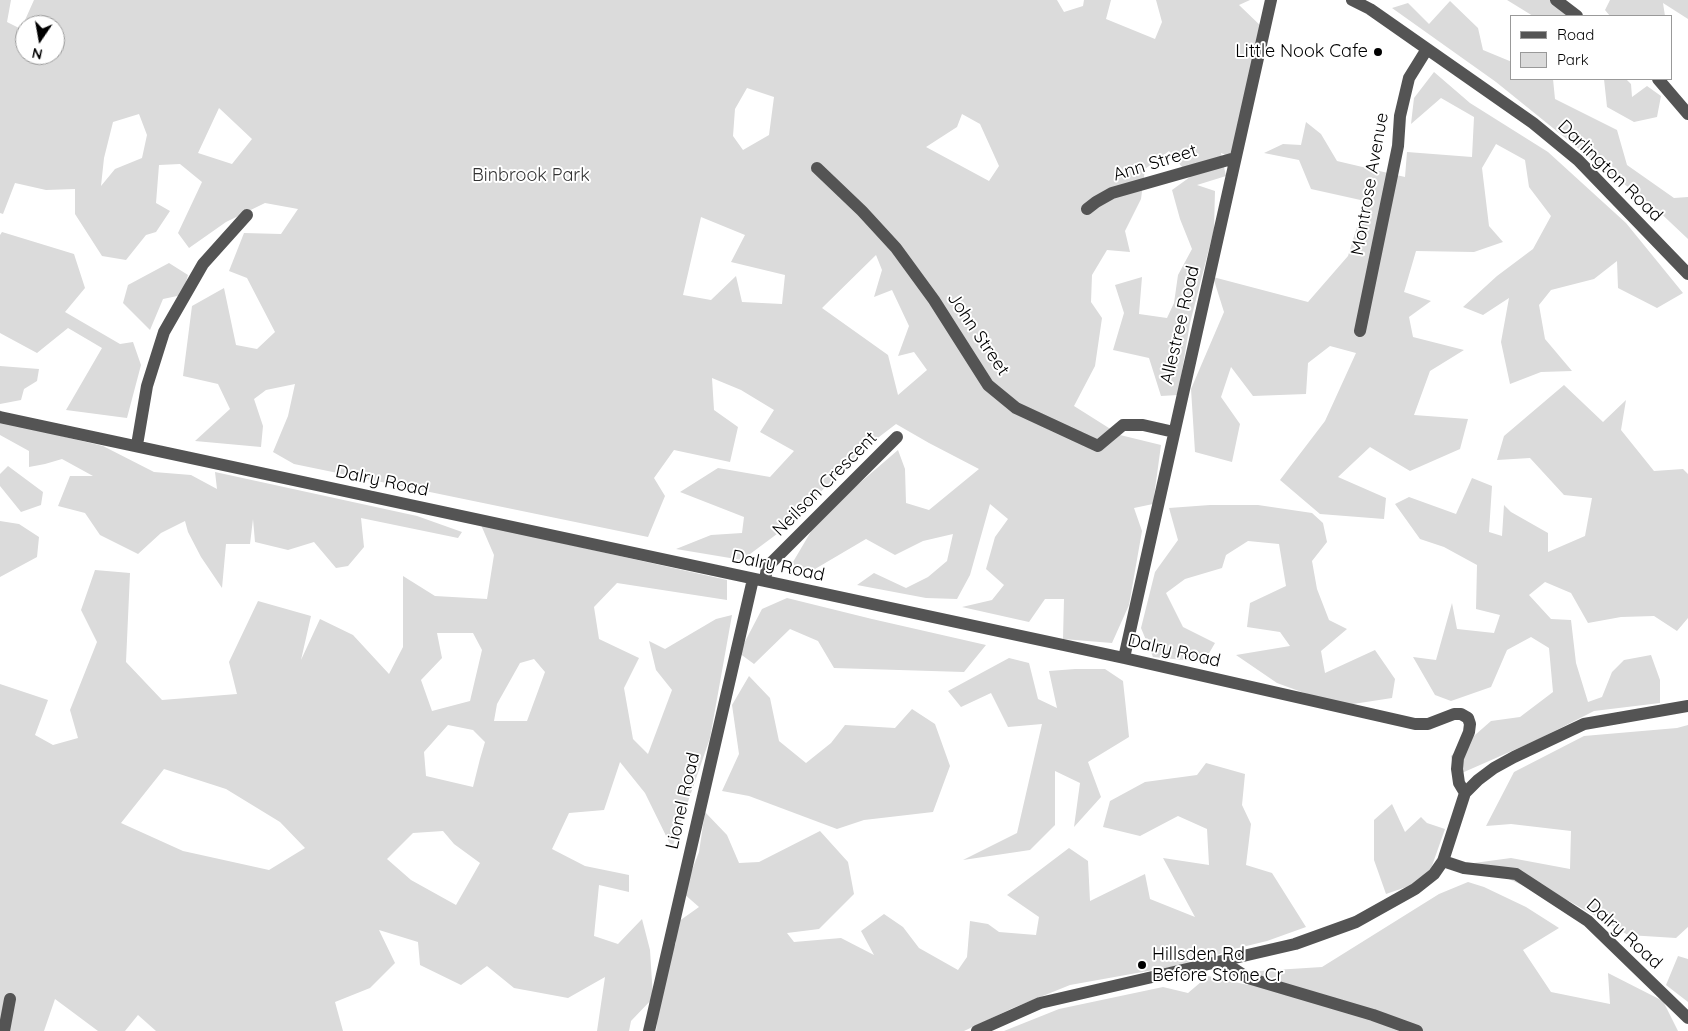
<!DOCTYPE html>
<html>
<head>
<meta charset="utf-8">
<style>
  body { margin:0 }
  #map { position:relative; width:1688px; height:1031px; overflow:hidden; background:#fff; font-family:Quicksand,sans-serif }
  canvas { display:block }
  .legend { position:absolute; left:1510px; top:15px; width:162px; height:65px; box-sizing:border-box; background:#fff; border:1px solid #999; margin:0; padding:6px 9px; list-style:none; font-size:15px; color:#000 }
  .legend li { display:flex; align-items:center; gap:10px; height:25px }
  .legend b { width:25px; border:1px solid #999 }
  .north { position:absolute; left:15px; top:15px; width:50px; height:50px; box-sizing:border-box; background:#fff; border:1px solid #999; border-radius:50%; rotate:192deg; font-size:14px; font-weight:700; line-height:20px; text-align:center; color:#000 }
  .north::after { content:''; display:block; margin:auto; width:18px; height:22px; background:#000; clip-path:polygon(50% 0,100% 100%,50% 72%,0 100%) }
</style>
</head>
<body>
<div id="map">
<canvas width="1688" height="1031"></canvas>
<ul class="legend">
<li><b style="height:6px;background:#545454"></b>Road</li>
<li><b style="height:14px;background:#dbdbdb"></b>Park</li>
</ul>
<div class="north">N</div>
</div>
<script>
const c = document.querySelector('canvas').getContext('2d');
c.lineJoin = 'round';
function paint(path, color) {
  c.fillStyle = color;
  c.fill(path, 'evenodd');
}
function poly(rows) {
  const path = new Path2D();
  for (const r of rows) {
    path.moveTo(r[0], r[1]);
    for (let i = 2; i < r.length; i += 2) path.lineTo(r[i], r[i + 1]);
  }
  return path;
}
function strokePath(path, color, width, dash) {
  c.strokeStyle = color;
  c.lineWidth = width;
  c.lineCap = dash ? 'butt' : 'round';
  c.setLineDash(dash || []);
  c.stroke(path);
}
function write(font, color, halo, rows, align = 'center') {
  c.font = font + ' Quicksand,sans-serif';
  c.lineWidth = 4;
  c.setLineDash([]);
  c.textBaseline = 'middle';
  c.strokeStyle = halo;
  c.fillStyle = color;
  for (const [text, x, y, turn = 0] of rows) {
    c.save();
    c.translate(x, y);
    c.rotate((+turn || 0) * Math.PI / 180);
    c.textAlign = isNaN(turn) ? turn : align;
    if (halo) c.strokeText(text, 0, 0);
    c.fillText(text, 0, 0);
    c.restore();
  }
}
const green = poly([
  [0,0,11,0,7,22,21,29,34,0,1057,0,1064,12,1083,6,1084,0,1111,0,1106,19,1155,39,1162,22,1156,0,1250,0,1239,5,1264,29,1233,158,1221,153,1226,176,1197,185,1215,191,1214,229,1190,323,1178,395,1161,396,1149,358,1113,350,1124,313,1115,285,1142,277,1139,314,1167,318,1174,303,1178,275,1192,249,1180,219,1172,190,1190,177,1169,151,1145,169,1141,199,1125,231,1130,252,1107,250,1092,275,1091,302,1102,318,1095,366,1074,406,1120,435,1161,445,1153,504,1134,508,1142,531,1129,605,1112,643,1063,639,1064,599,1045,599,1029,622,962,607,992,600,1004,585,986,569,995,537,1008,519,990,504,970,575,957,599,926,598,857,585,874,573,906,588,928,577,947,561,953,534,923,541,895,555,866,539,815,569,790,567,819,518,898,450,905,469,906,503,929,510,979,469,929,443,896,424,862,450,785,528,742,560,676,549,711,535,742,533,744,517,680,492,718,468,770,477,794,451,760,432,774,410,741,390,712,378,714,410,738,427,730,462,674,450,654,478,665,496,648,537,294,464,273,452,288,416,295,384,266,390,254,399,263,426,261,447,195,441,230,409,218,384,183,376,192,306,224,288,236,345,257,349,275,332,247,278,229,271,244,233,281,234,298,209,265,203,226,222,189,248,178,233,202,182,180,164,159,165,156,203,170,211,156,232,146,235,126,260,102,256,75,214,75,189,46,190,15,183,3,214,0,213],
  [25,25,55,25,55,55,25,55],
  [747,88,774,97,769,135,743,150,733,136,735,109],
  [219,108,252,139,232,164,198,153],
  [139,114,147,135,142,158,115,169,101,186,104,158,113,122],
  [962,114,980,124,999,166,989,181,926,147,957,127],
  [701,217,745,235,731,262,785,275,782,304,742,302,736,276,711,300,683,295],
  [876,255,882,270,874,297,892,290,909,326,898,356,914,352,927,370,898,395,888,355,822,308],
  [1507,0,1555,0,1576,16,1533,16],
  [1610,0,1688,0,1688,19,1663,3,1665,16,1610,16,1605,10],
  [1450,1,1478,28,1483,50,1512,62,1512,79,1553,79,1555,99,1617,130,1627,165,1674,198,1688,197,1688,239,1652,205,1600,166,1496,82,1392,8,1408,3,1429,24],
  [1434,72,1470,103,1548,152,1626,223,1683,293,1657,308,1618,288,1617,261,1594,279,1551,290,1539,305,1545,339,1572,371,1541,372,1510,384,1501,342,1509,298,1483,315,1463,307,1497,276,1533,249,1551,216,1529,187,1525,160,1496,144,1482,168,1489,226,1503,242,1474,252,1416,251,1404,292,1431,301,1409,317,1413,337,1464,350,1430,371,1414,415,1468,419,1460,449,1410,471,1370,447,1338,477,1386,498,1384,519,1320,514,1280,480,1325,421,1356,353,1330,346,1308,363,1306,394,1253,396,1231,367,1221,397,1240,424,1232,462,1195,452,1191,389,1224,312,1213,277,1308,302,1348,256,1365,201,1311,189,1299,160,1264,153,1283,144,1301,145,1306,122,1321,134,1337,161,1405,177,1407,152,1472,157,1474,117,1441,98,1411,124,1414,98],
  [1604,79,1626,79,1631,84,1632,97,1647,86,1661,96,1657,117,1634,122,1607,107],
  [2,232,74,254,85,288,65,312,120,344,133,342,141,365,127,418,66,410,102,348,68,328,37,353,0,333,0,235],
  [169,263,188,275,182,295,163,299,150,330,123,303,128,285],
  [0,366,39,369,37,381,24,389,21,400,0,404],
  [1564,385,1603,422,1626,400,1621,430,1654,471,1683,469,1688,474,1688,618,1677,631,1654,616,1621,617,1588,623,1571,593,1545,582,1529,595,1551,619,1571,620,1576,663,1588,702,1602,697,1612,672,1624,660,1651,655,1660,680,1660,703,1594,711,1539,739,1455,776,1451,756,1491,721,1520,717,1553,692,1549,648,1531,637,1507,650,1491,687,1451,701,1435,695,1413,657,1436,660,1452,603,1457,629,1494,633,1500,615,1476,609,1477,565,1444,547,1420,539,1395,504,1409,497,1456,514,1472,478,1492,486,1489,532,1502,536,1504,505,1511,512,1548,533,1548,552,1585,536,1592,498,1564,495,1530,458,1497,460,1504,436],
  [0,410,19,426,103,446,154,472,191,475,217,489,215,472,417,516,462,532,458,538,361,518,364,547,348,566,336,568,314,542,288,550,255,542,253,519,250,544,226,544,222,588,201,557,188,532,185,521,161,533,138,554,100,535,85,513,58,506,70,476,93,476,62,459,45,464,29,467,29,451,0,435],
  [8,466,43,492,41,505,21,512,0,486,0,474],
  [1210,505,1258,505,1312,513,1323,523,1327,542,1312,561,1317,589,1329,620,1347,629,1321,651,1325,673,1375,650,1395,679,1392,698,1340,706,1277,683,1236,655,1290,646,1280,632,1247,627,1250,603,1286,586,1279,544,1248,541,1226,555,1222,568,1185,579,1166,593,1183,627,1215,643,1204,662,1153,657,1141,628,1155,572,1178,540,1169,508],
  [0,521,19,524,39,537,37,557,0,577],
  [481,525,727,580,727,600,617,583,594,607,599,639,639,658,624,688,633,739,648,754,672,690,656,670,649,641,665,649,716,619,732,615,710,738,672,848,645,793,620,762,604,810,569,813,552,849,585,866,629,875,629,892,599,885,594,936,618,944,642,919,650,950,653,998,631,1021,629,1031,597,1031,605,977,568,998,514,988,487,966,461,985,420,965,418,942,379,930,395,963,370,988,335,1002,343,1031,156,1031,138,1015,125,1031,98,1031,55,999,44,1031,0,1031,0,684,48,700,35,735,53,745,78,738,70,710,97,642,81,610,95,570,130,573,126,662,162,700,237,694,229,662,258,601,311,616,301,660,320,619,353,635,389,674,403,647,403,576,435,596,487,599,494,555],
  [437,633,473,633,482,650,470,701,432,711,421,680,442,658],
  [534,659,545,672,527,721,494,721,497,704,520,663],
  [448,725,473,730,485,742,480,759,473,787,426,776,424,752],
  [164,769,226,789,280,822,305,848,269,870,183,851,121,823],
  [443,831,454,844,480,863,456,905,411,880,387,859,413,833],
  [787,598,872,619,986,645,964,672,834,668,818,641,790,629,754,664,739,653,762,609],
  [1009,658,1029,663,1038,699,1057,708,1049,671,1075,669,1105,669,1123,681,1129,737,1088,762,1101,797,1074,827,1080,783,1055,771,1055,825,1030,850,963,860,1017,833,1042,724,1008,727,991,693,961,707,948,691],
  [749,676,770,698,779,741,806,763,831,743,845,725,895,728,912,709,935,724,950,766,933,812,864,820,837,829,749,796,722,791,739,754,732,705],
  [1688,725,1688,927,1676,938,1628,935,1569,901,1524,886,1474,863,1511,858,1570,869,1571,831,1511,824,1486,826,1514,772,1584,736,1677,728],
  [1206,763,1245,774,1242,805,1251,824,1246,865,1272,873,1306,927,1267,941,1230,950,1198,962,1070,985,1013,1008,964,1031,656,1031,664,967,676,943,675,924,699,907,683,893,699,852,705,812,727,835,739,863,759,862,820,831,848,862,854,894,819,929,787,933,794,942,841,938,874,955,861,931,884,914,903,927,919,948,958,970,967,957,970,921,988,924,999,932,1036,935,1039,917,1007,895,1069,848,1088,861,1090,901,1145,874,1150,899,1195,917,1163,858,1209,865,1207,829,1178,816,1140,836,1103,827,1110,801,1145,782,1197,775],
  [1392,804,1405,832,1421,817,1427,823,1445,829,1427,880,1386,894,1374,860,1374,820],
  [1468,882,1484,887,1526,907,1559,928,1523,950,1551,992,1610,1004,1608,973,1663,1001,1678,1031,1004,1031,1059,1009,1163,987,1188,993,1208,976,1248,985,1259,971,1322,967,1439,894],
  [1678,956,1688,959,1688,1002,1666,985]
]);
const minor = poly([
  [1352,0,1370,9,1533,123,1578,160,1688,274],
  [1556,0,1577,16],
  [1658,79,1688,114],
  [817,168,862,211,896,248,934,300,988,385,1016,408,1098,446,1123,425,1143,425,1174,432],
  [1087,209,1096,202,1112,193,1235,158],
  [1360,331,1398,146,1400,116,1409,78,1427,49],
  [0,417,1124,658,1415,724,1428,724,1454,714,1461,714,1468,718,1470,724,1469,732,1458,758,1457,769,1459,783,1465,793],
  [137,445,147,386,164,332,203,264,247,215],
  [765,581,767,567,897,437],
  [1124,658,1271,0],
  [1443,861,1464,868,1516,874,1588,921,1688,1018],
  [1222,961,1248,978,1373,1015,1417,1031],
  [4,1031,10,999],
  [649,1031,753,579],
  [977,1031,1040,1003,1295,944,1356,922,1415,889,1434,874,1443,861,1465,793,1478,780,1494,768,1514,757,1584,724,1688,706]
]);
const markers = [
  [1378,52,5,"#000"],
  [1142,965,5,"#000"]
];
const poiNames = [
  ["Little Nook Cafe",1368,52],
  ["Hillsden Rd",1152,955,"left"],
  ["Before Stone Cr",1152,976,"left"]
];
const streetNames = [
  ["Ann Street",1155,163,-17],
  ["Darlington Road",1610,171,44],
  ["Montrose Avenue",1370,184,-80],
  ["Allestree Road",1180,325,-77],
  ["John Street",978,334,56],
  ["Dalry Road",382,481,12],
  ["Neilson Crescent",825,484,-45],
  ["Dalry Road",778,566,12],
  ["Dalry Road",1174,651,13],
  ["Lionel Road",683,801,-77],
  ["Dalry Road",1624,934,42]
];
const parkNames = [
  ["Binbrook Park",531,176]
];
paint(green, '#dbdbdb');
strokePath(minor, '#545454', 12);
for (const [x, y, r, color] of markers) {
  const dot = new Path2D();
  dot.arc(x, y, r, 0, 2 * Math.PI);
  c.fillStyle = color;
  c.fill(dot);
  strokePath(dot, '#fff', 2);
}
write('18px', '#000', '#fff', poiNames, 'right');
write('18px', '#000', '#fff', streetNames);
write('18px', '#323232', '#fff', parkNames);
</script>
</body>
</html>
